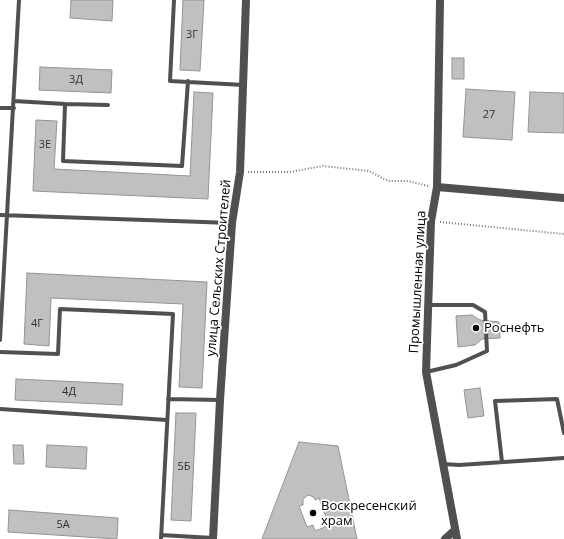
<!DOCTYPE html>
<html>
<head>
<meta charset="utf-8">
<style>
  body { margin:0 }
  canvas { display:block; background:#fff }
</style>
</head>
<body>
<canvas width="564" height="539"></canvas>
<script>
const c = document.querySelector('canvas').getContext('2d');
c.lineJoin = 'round';
function paint(path, color) {
  c.fillStyle = color;
  c.fill(path, 'evenodd');
}
function poly(rows) {
  const path = new Path2D();
  for (const r of rows) {
    path.moveTo(r[0], r[1]);
    for (let i = 2; i < r.length; i += 2) path.lineTo(r[i], r[i + 1]);
  }
  return path;
}
function strokePath(path, color, width, dash) {
  c.strokeStyle = color;
  c.lineWidth = width;
  c.lineCap = dash ? 'butt' : 'round';
  c.setLineDash(dash || []);
  c.stroke(path);
}
function write(font, color, halo, rows, align = 'center') {
  c.font = font + ' "Open Sans",sans-serif';
  c.lineWidth = 3.5;
  c.setLineDash([]);
  c.textBaseline = 'middle';
  c.strokeStyle = halo;
  c.fillStyle = color;
  for (const [text, x, y, turn = 0] of rows) {
    c.save();
    c.translate(x, y);
    c.rotate((+turn || 0) * Math.PI / 180);
    c.textAlign = isNaN(turn) ? turn : align;
    if (halo) c.strokeText(text, 0, 0);
    c.fillText(text, 0, 0);
    c.restore();
  }
}
const building = poly([
  [71,0,113,0,112,21,70,18,71,0],
  [183,0,204,0,200,71,180,70,183,0],
  [452,58,464,58,464,79,452,79,452,58],
  [40,67,112,70,111,93,39,90,40,67],
  [466,89,515,92,512,140,463,137,466,89],
  [194,92,213,93,208,199,33,191,36,120,57,121,54,169,190,176,194,92],
  [530,92,564,93,564,133,528,132,530,92],
  [27,273,207,282,202,388,179,387,183,304,51,298,49,346,24,344,27,273],
  [472,315,480,320,499,322,500,338,482,339,475,345,458,347,456,316,472,315],
  [16,379,123,384,122,405,15,400,16,379],
  [480,388,484,416,468,418,464,390,480,388],
  [176,413,196,413,191,521,171,520,176,413],
  [299,442,338,446,357,539,262,539,299,442],
  [13,445,23,445,24,464,14,464,13,445],
  [47,445,87,447,86,469,46,467,47,445],
  [308,495,314,497,315,500,319,498,327,520,323,521,325,527,315,531,313,525,307,527,299,506,303,505,303,499,308,495],
  [9,510,118,518,117,539,8,532,9,510]
]);
const path = poly([
  [248,172,290,172,323,166,369,171,388,181,408,181,428,186],
  [440,222,564,234]
]);
const service = poly([
  [174,0,170,81,244,85],
  [14,101,65,104,63,161,182,166,188,81],
  [65,104,108,105],
  [0,108,14,108],
  [0,215,232,223],
  [0,340,19,0],
  [0,352,58,354,60,309,173,314,161,539],
  [426,372,456,365,487,351,485,312,473,305,428,305],
  [168,399,220,400],
  [0,409,167,420],
  [502,462,495,401,557,399,564,433],
  [443,464,459,465,564,458],
  [161,535,213,538]
]);
const minor = poly([
  [437,187,564,198],
  [213,539,220,400,232,223,240,172,246,0],
  [445,539,455,530]
]);
const tertiary = poly([
  [440,0,437,187,431,221,426,372,457,539]
]);
const markers = [
  [476,328,4,"#000"],
  [313,513,4,"#000"]
];
const numberNames = [
  ["3Г",192,35],
  ["3Д",76,80],
  ["27",489,115],
  ["3Е",45,145],
  ["4Г",37,324],
  ["4Д",69,392],
  ["5Б",184,467],
  ["5А",63,525]
];
const streetNames = [
  ["улица Сельских Строителей",219,268,-85],
  ["Промышленная улица",418,282,-87]
];
const poiNames = [
  ["Роснефть",484,328],
  ["Воскресенский",321,506],
  ["храм",321,521]
];
paint(building, '#c0c0c0');
strokePath(building, '#949494', 1);
strokePath(path, '#727272', 2, [1, 2]);
strokePath(service, '#505050', 4);
strokePath(minor, '#505050', 8);
strokePath(tertiary, '#505050', 8);
for (const [x, y, r, color] of markers) {
  const dot = new Path2D();
  dot.arc(x, y, r, 0, 2 * Math.PI);
  c.fillStyle = color;
  c.fill(dot);
  strokePath(dot, '#fff', 1.5);
}
write('11px', '#303030', null, numberNames);
write('13px', '#000', '#fff', streetNames);
write('13px', '#000', '#fff', poiNames, 'left');
</script>
</body>
</html>
